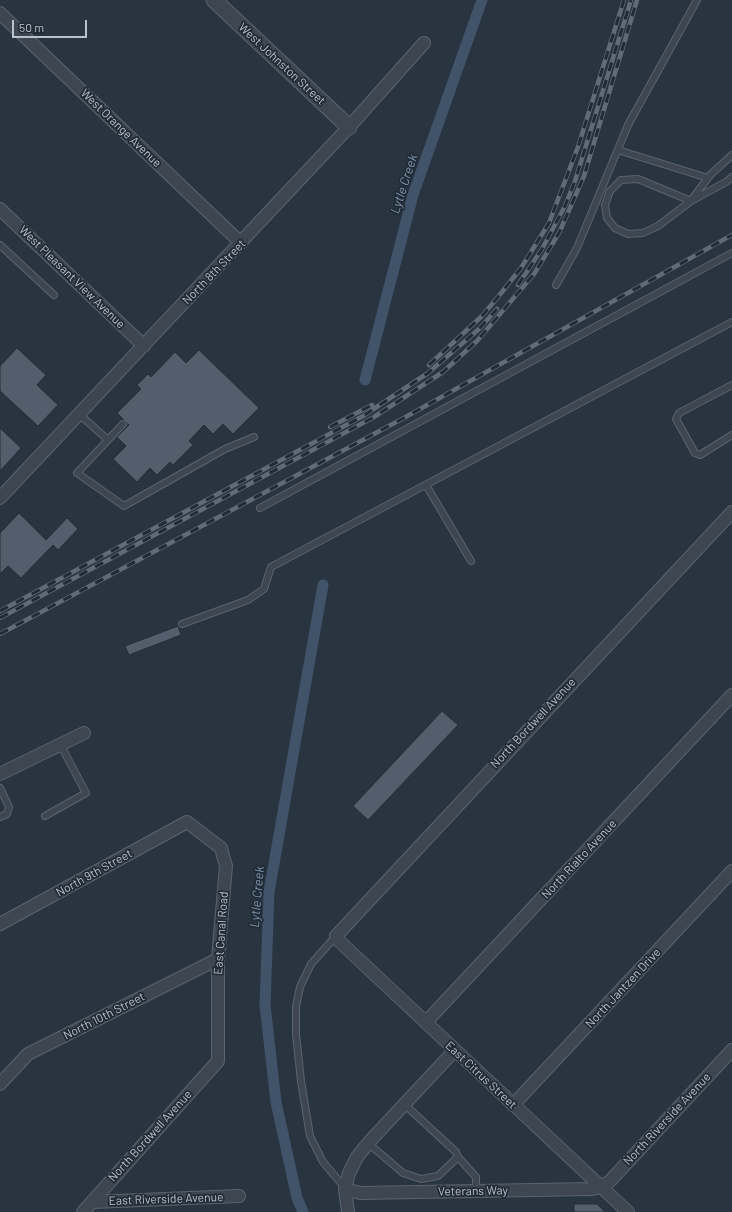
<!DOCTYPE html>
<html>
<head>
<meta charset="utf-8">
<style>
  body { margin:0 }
  #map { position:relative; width:732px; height:1212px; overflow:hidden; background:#283541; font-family:Barlow,sans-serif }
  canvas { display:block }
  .scale { position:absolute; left:12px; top:20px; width:75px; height:18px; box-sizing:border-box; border:2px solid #bac1cb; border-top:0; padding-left:5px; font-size:12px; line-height:14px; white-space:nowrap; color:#bac1cb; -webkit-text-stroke:3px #212b36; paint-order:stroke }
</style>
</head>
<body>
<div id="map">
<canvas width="732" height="1212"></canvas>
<div class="scale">50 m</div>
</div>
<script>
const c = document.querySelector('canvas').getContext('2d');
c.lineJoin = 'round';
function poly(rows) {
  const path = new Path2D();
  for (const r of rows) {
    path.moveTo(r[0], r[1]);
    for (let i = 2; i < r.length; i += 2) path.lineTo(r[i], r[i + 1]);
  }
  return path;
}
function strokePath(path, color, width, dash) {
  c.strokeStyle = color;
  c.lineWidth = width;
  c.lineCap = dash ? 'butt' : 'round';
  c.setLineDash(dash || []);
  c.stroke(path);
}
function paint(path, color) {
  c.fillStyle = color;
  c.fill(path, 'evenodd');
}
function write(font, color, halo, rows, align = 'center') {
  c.font = font + ' Barlow,sans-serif';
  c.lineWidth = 3.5;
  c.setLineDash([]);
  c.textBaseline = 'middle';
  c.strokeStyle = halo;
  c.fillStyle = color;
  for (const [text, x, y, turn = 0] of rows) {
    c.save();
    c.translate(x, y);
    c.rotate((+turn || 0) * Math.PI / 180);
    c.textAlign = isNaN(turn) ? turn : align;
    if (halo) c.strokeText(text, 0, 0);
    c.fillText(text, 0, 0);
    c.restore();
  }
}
const canal = poly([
  [365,380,413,195,482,0],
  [303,1212,297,1198,276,1102,265,1005,269,892,323,585]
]);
const building = poly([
  [17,348,46,375,37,385,58,405,38,426,0,391,0,366,17,348],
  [199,350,259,408,233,434,223,424,213,434,204,425,189,441,193,445,173,465,170,462,157,475,150,468,137,482,113,459,126,446,117,437,129,425,117,413,141,389,137,385,148,374,151,377,175,352,186,363,199,350],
  [0,428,21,448,0,471,0,428],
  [19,513,46,540,67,518,78,529,58,550,53,545,21,578,8,566,0,574,0,533,19,513],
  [178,626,181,635,129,655,125,646,178,626],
  [442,711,458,725,368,820,353,806,442,711],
  [574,1204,597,1204,605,1212,574,1212,574,1204]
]);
const service = poly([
  [618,150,708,178],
  [692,199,711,174,732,155],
  [691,201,638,179,621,180,610,191,605,205,607,218,615,228,628,234,643,233,658,226,691,201,726,182,732,177],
  [0,245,54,295],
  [556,285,577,248,628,125,697,0],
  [732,385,679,413,676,419,695,453,700,455,732,435],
  [79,414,108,440,77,473,124,506,225,449,254,437],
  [108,440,123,424],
  [426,485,471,561],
  [260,508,732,253],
  [182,624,248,600,264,589,271,567,732,322],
  [0,788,9,807,7,814,0,817],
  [45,816,86,793,60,744],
  [336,936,311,964,300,987,296,1007,296,1034,301,1081,310,1136,323,1162,345,1188],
  [404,1104,456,1152,458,1157],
  [368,1143,403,1173,421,1179,438,1176,458,1157,476,1177,476,1191]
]);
const minor = poly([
  [0,13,241,243],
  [0,209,144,346],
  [0,498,349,127,424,43],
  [0,774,84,733],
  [0,924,187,822,221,848,226,866,218,959,218,1061,83,1212],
  [426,1022,732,695],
  [0,1084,28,1054,218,959],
  [513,1105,732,871],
  [345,1189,360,1193,592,1189,601,1187,610,1181,732,1050],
  [93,1202,239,1196],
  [348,1212,345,1189,349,1173,357,1157,370,1141,455,1050],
  [628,1212,339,941,336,936,732,512]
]);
const tertiary = poly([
  [214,0,349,127]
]);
const rail = poly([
  [518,285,542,249,565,206,575,181,631,0],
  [429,365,482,316,498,297,521,268,549,223,578,147,624,0],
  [330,427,372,405],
  [0,611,363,416,428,373,479,329,497,309],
  [0,618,374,417,443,372,477,341,534,274,559,233,584,176,637,0],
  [0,634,402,419,732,235]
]);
const streetNames = [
  ["West Johnston Street",282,64,43],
  ["West Orange Avenue",121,128,44],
  ["North 8th Street",214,272,-46],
  ["West Pleasant View Avenue",72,277,44],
  ["North Bordwell Avenue",533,723,-47],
  ["North Rialto Avenue",579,859,-47],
  ["North 9th Street",94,873,-29],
  ["East Canal Road",221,933,-86],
  ["North Jantzen Drive",623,988,-47],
  ["North 10th Street",104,1016,-27],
  ["East Citrus Street",481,1075,43],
  ["North Riverside Avenue",667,1119,-47],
  ["North Bordwell Avenue",150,1136,-48],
  ["Veterans Way",473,1191,-1],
  ["East Riverside Avenue",166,1199,-2]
];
const waterNames = [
  ["Lytle Creek",404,184,-72],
  ["Lytle Creek",257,897,-85]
];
strokePath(canal, '#405369', 11);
paint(building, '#525e6c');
strokePath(building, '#232d38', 1);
strokePath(service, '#5b646e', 8);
strokePath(minor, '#5b646e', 14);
strokePath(tertiary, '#5b646e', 17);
strokePath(service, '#3d4651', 6);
strokePath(minor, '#3d4651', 12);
strokePath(tertiary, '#3d4651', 15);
strokePath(rail, '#5f6b78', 4.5);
strokePath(rail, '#212b36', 3, [9]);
write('12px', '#bac1cb', '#212b36', streetNames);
write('italic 13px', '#7c94ab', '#212b36', waterNames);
</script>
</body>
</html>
